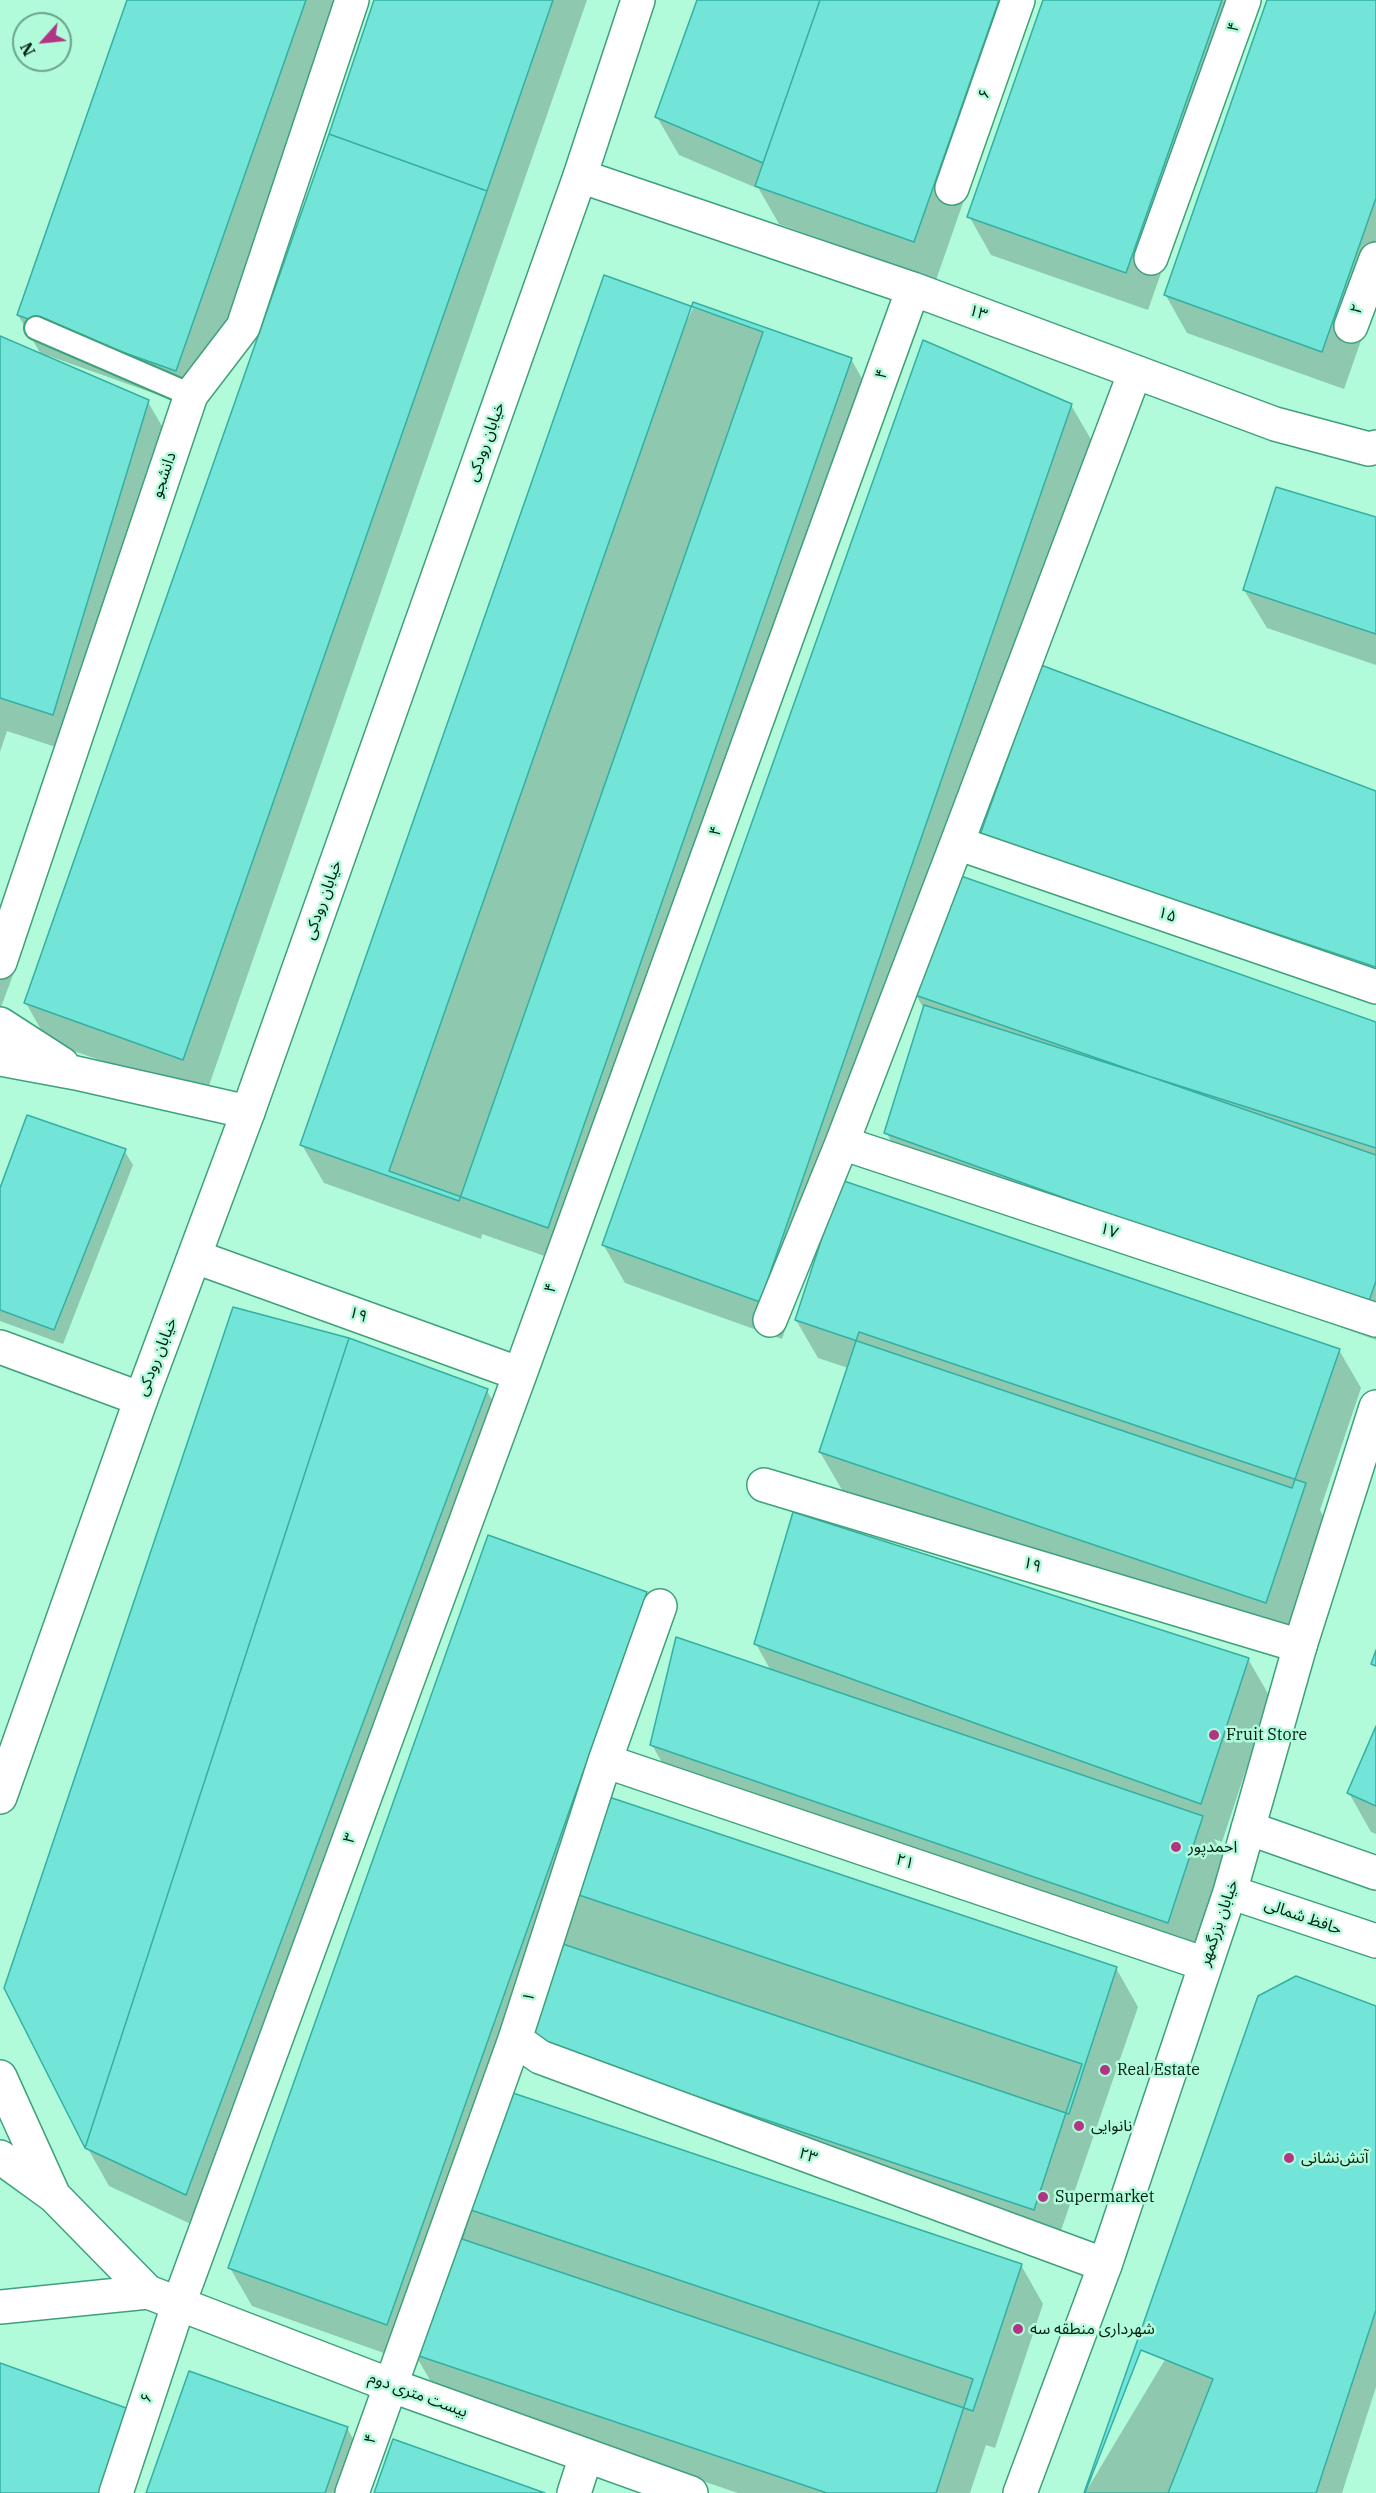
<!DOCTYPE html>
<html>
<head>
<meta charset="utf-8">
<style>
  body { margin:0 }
  #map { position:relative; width:1376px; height:2493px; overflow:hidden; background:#b1fbdb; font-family:"IBM Plex Serif",serif }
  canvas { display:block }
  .north { position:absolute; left:12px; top:12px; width:60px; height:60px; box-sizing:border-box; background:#b1fbdb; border:2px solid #6ba38b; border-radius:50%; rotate:243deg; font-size:16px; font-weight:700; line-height:24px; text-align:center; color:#011e13 }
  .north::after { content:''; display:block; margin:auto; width:21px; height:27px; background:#b23585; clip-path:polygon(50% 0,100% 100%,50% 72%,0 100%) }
</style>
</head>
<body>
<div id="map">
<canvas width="1376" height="2493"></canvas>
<div class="north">N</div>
</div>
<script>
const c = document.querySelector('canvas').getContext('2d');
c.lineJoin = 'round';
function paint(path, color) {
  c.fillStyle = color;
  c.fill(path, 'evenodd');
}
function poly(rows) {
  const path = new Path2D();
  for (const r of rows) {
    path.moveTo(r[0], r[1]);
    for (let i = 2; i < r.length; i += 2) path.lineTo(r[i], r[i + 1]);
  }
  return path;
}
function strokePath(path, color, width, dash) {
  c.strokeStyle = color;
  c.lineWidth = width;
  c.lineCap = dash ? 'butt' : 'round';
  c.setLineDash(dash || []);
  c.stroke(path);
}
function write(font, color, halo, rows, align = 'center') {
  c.font = font + ' "IBM Plex Serif","Noto Sans Arabic",serif';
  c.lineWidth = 5;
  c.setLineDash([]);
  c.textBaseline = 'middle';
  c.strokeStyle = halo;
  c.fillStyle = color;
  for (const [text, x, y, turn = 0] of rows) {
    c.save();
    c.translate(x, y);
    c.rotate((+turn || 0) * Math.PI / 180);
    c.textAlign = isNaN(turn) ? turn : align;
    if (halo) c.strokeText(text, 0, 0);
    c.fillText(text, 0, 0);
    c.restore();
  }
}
const shadow = poly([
  [128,0,341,0,198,409,49,356,48,359,148,402,170,440,74,753,7,731,0,752,0,338,42,356,18,315],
  [376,0,587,0,205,1097,48,1042,26,1003],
  [699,0,1034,0,936,280,779,224,759,189,679,155,657,117],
  [1044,0,1257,0,1148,310,991,255,969,216],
  [1268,0,1376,0,1376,298,1344,389,1187,333,1165,294],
  [693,308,851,359,873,398,570,1265,482,1234,481,1239,324,1183,302,1145],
  [1071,405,1093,443,782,1339,625,1283,603,1244],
  [1376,518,1376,665,1267,628,1244,590],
  [1376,793,1376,997,1004,873],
  [0,954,13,975,0,1010],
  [916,995,1376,1023,1376,1340,908,1171,886,1132,924,1009],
  [124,1150,133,1165,63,1344,0,1321,0,1192],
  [796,1320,1339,1350,1361,1388,1320,1510,1327,1523,1288,1641,842,1490,820,1452,848,1368,818,1358],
  [487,1391,509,1429,208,2232,109,2186,87,2147],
  [646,1593,668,1632,609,1798,1116,1968,1138,2007,1055,2248,524,2038,463,2209,1021,2265,1043,2304,995,2448,986,2445,970,2493,738,2493,437,2392,413,2351,409,2362,252,2306,230,2268],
  [756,1644,1248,1659,1270,1697,1222,1842,1214,1839,1224,1856,1190,1960,674,1783,652,1745,771,1671],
  [1376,1730,1376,1834,1371,1832,1349,1793],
  [1376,2008,1376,2387,1342,2493,1085,2493],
  [0,2364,128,2410,150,2448,134,2493,0,2493],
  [347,2428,369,2467,360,2493,147,2493]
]);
const building = poly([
  [127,0,306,0,176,371,17,315,127,0],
  [374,0,553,0,487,191,329,134,374,0],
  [697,0,820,0,763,163,655,117,697,0],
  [820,0,999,0,914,242,755,186,820,0],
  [1043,0,1222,0,1126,273,967,217,1043,0],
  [1267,0,1376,0,1376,198,1322,352,1164,295,1267,0],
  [329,134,487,191,183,1060,24,1003,329,134],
  [604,275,763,332,459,1201,300,1145,604,275],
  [693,302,852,358,548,1228,389,1171,693,302],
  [0,336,149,400,53,715,0,698,0,336],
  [923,340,1072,404,760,1302,602,1245,923,340],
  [1276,487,1376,517,1376,634,1243,590,1276,487],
  [1041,665,1376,791,1376,967,980,835,1041,665],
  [961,876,1376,1022,1376,1155,915,995,961,876],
  [924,1005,1376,1148,1376,1281,1367,1307,884,1133,924,1005],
  [27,1115,126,1149,54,1330,0,1310,0,1188,27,1115],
  [841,1180,1340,1349,1292,1488,795,1320,841,1180],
  [233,1307,349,1338,85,2148,4,1988,233,1307],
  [859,1332,1306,1483,1266,1603,819,1452,859,1332],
  [349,1338,488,1389,186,2195,85,2148,349,1338],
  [793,1512,1249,1658,1201,1804,754,1644,793,1512],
  [488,1535,647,1592,387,2325,228,2268,488,1535],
  [676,1637,1203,1816,1168,1923,650,1745,676,1637],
  [1376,1650,1376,1666,1371,1664,1376,1650],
  [1376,1726,1376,1806,1347,1793,1376,1726],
  [606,1796,1117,1967,1069,2114,557,1942,606,1796],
  [570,1892,1082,2064,1034,2210,522,2038,570,1892],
  [1296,1976,1376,2006,1376,2310,1316,2493,1084,2493,1258,1996,1296,1976],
  [510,2092,1022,2264,973,2411,462,2239,510,2092],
  [462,2207,973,2379,936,2493,827,2493,413,2354,462,2207],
  [1141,2350,1213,2379,1168,2493,1085,2493,1141,2350],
  [0,2363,129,2409,99,2493,0,2493,0,2363],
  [189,2371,348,2427,325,2493,146,2493,189,2371],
  [393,2439,545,2493,374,2493,393,2439]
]);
const service = poly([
  [36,328,191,395]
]);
const minor = poly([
  [580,176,913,289,1275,424,1369,449,1376,447],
  [952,188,1018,0],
  [1151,258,1244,0],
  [1351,326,1376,259],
  [957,843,1376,987],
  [0,962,191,395,243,327,352,0],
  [0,1024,62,1064],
  [0,1059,76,1073,248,1112],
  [842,1143,1376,1320],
  [196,1257,520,1374],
  [770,1320,842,1143,957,843,1135,372],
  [0,1347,141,1399],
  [764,1485,1300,1646],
  [605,1761,1205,1964],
  [515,2039,540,2057,1105,2265],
  [116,2493,179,2303,520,1374,913,289],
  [352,2493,515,2039,605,1761,660,1606],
  [574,2493,586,2456]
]);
const secondary = poly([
  [0,1797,141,1399,248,1112,580,176,638,0],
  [1248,1828,1376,1873],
  [1230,1892,1376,1941],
  [0,2077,53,2194],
  [0,2157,54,2196,148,2292],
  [0,2307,148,2292,390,2385,691,2493],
  [1020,2493,1105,2265,1230,1892,1300,1646,1376,1407]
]);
const markers = [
  [1214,1735,6,"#b23585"],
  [1176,1847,6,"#b23585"],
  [1105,2070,6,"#b23585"],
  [1079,2126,6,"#b23585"],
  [1289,2158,6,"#b23585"],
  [1043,2197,6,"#b23585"],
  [1018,2329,6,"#b23585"]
];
const streetNames = [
  ["۴",1234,27,-70],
  ["۶",985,94,-71],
  ["۲",1357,309,-69],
  ["۱۳",978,313,20],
  ["۴",882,374,-70],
  ["خیابان رودکی",486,442,-70],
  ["دانشجو",164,475,-71],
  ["۴",716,831,-70],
  ["خیابان رودکی",323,900,-70],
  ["۱۵",1167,915,19],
  ["۱۷",1109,1231,18],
  ["۴",551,1288,-70],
  ["۱۹",358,1315,20],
  ["خیابان رودکی",157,1357,-68],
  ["۱۹",1032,1565,17],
  ["۳",350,1838,-70],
  ["۲۱",905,1862,19],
  ["حافظ شمالی",1303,1917,19],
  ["خیابان بزرگمهر",1219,1923,-71],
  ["۱",529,1997,-72],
  ["۲۳",808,2156,20],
  ["بیست متری دوم",418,2395,20],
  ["۶",147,2398,-72],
  ["۴",371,2439,-71]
];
const poiNames = [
  ["Fruit Store",1226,1735],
  ["احمدپور",1188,1847],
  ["Real Estate",1117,2070],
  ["نانوایی",1091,2126],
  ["آتش‌نشانی",1301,2158],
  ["Supermarket",1055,2197],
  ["شهرداری منطقه سه",1030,2329]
];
paint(shadow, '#0003');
paint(building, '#73e5d8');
strokePath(building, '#34afa3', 1.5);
strokePath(service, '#3fa07c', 26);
strokePath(minor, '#3fa07c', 36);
strokePath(secondary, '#3fa07c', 36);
strokePath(service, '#fff', 22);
strokePath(minor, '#fff', 33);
strokePath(secondary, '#fff', 33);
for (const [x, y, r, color] of markers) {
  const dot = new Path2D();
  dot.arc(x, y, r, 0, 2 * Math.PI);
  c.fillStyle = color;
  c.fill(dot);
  strokePath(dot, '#b1fbdb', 2);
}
write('16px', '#011e13', '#b1fbdb', streetNames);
write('16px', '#011e13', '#b1fbdb', poiNames, 'left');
</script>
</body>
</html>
